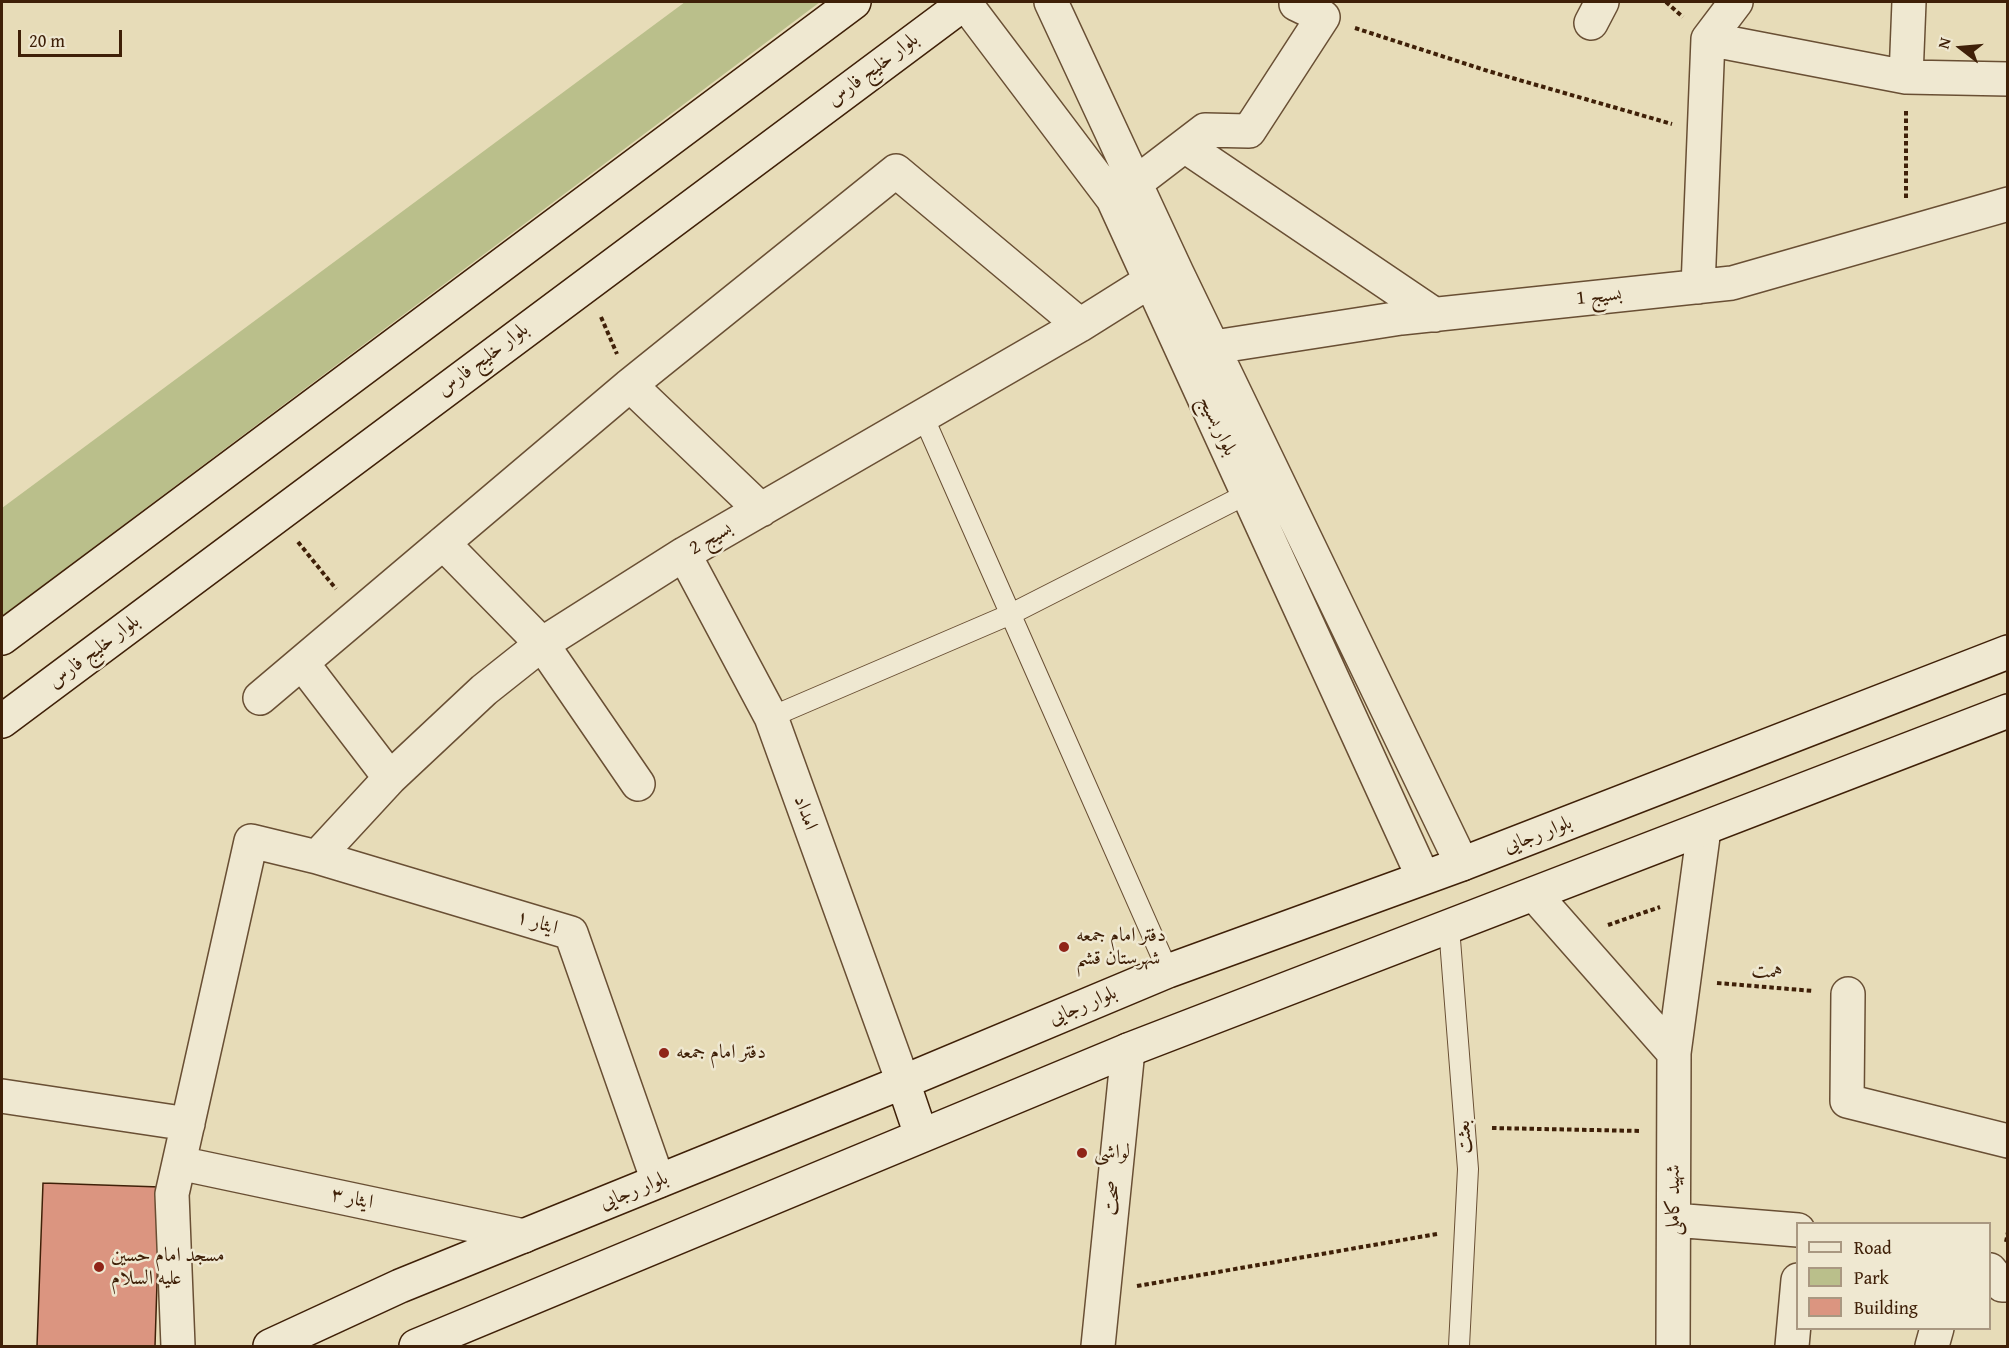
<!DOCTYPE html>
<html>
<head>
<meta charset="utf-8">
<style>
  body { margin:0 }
  #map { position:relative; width:2009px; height:1348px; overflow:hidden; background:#e7dcb8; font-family:"Gentium Book Plus",serif }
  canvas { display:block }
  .frame { position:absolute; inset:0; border:3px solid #3f2008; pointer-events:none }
  .legend { position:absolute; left:1796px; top:1222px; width:195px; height:108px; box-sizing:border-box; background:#efe8d1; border:2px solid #a99881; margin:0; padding:8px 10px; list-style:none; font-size:18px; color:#3f2008 }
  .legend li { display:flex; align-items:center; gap:12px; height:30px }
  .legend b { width:30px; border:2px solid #a99881 }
  .north { position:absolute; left:1931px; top:18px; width:60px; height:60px; -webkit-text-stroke:4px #efe8d1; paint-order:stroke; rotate:286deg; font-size:16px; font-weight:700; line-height:24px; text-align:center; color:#3f2008 }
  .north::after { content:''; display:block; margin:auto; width:21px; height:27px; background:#3f2008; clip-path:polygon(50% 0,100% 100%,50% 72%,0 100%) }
  .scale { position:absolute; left:18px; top:30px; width:104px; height:27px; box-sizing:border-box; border:3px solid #3f2008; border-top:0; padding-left:8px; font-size:18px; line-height:21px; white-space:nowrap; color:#3f2008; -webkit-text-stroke:4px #efe8d1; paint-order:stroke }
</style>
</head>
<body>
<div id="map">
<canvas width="2009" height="1348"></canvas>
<div class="frame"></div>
<ul class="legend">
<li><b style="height:8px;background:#efe8d1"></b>Road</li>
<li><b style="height:16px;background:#babf8b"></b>Park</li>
<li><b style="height:16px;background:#db9580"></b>Building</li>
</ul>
<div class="north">N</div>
<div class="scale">20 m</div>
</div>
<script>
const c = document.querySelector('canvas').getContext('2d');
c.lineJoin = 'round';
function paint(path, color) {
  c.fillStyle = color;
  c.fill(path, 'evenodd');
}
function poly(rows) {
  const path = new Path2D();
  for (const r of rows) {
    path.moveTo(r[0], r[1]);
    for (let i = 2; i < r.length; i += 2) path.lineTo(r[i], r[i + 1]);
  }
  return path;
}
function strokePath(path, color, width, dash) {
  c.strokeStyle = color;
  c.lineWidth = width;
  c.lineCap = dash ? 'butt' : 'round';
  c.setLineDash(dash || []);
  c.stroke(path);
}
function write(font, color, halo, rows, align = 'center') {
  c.font = font + ' "Gentium Book Plus",Amiri,serif';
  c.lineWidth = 5;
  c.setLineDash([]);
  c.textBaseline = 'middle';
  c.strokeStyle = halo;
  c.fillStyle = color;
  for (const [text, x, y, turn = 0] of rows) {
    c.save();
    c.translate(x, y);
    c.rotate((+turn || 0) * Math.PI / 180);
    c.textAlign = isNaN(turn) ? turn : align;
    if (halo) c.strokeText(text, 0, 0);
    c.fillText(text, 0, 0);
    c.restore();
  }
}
const green = poly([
  [685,2,820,2,2,616,2,508]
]);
const building = poly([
  [43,1183,160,1187,155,1346,37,1346,43,1183]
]);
const path = poly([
  [1666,2,1683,17],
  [1355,28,1488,71,1672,124],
  [1906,111,1906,200],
  [601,317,617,354],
  [298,542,336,589],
  [1608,925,1660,907],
  [1717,983,1814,991],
  [1492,1128,1641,1131],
  [2006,1242,2008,1232],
  [1137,1286,1437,1234]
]);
const service = poly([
  [923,416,1168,971],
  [771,717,1011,614,1249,493],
  [1449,927,1468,1169,1459,1346]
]);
const minor = poly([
  [1051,2,1177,273,1462,864],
  [1736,2,1708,39,1906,77,2008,79],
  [965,3,1113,199,1423,877],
  [1591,23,1602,2],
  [1906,77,1909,2],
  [1185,146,1435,315],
  [1120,195,1205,130,1249,131,1323,17,1296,4,1297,2],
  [1698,287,1708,39],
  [1195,350,1401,318,1732,283,2008,204],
  [630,385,761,510],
  [443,543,542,644,638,784],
  [684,554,771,717,903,1082],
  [302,663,390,778],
  [260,698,630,385,896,171,1080,325],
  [317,857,390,778,484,690,542,644,684,554,1080,325,1150,281],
  [1534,894,1674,1053],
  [1848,994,1847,1101,2008,1141],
  [2,1096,188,1124],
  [179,1163,524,1236],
  [1674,1220,1798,1230],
  [1990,1270,2002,1285,2008,1285],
  [178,1346,172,1194,251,841,317,857,571,933,658,1181],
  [1098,1346,1128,1050],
  [1673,1346,1674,1053,1704,829],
  [1792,1346,1798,1280],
  [1932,1346,1937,1328]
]);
const secondary = poly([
  [2,638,854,2],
  [2,721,966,2],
  [903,1082,921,1135],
  [270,1346,400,1286,903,1082,1168,971,1462,864,2008,652],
  [416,1346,1128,1050,2008,711]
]);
const markers = [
  [1064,947,6,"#8f2418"],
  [664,1053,6,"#8f2418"],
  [1082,1153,6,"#8f2418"],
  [99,1267,6,"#8f2418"]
];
const streetNames = [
  ["بلوار خلیج فارس",873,70,-37],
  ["بسیج 1",1599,297,-6],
  ["بلوار خلیج فارس",483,360,-37],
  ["بلوار بسیج",1217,426,64],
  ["بسیج 2",711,539,-30],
  ["بلوار خلیج فارس",94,652,-37],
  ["امداد",805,813,70],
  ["بلوار رجایی",1538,835,-21],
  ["ایثار ۱",537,923,17],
  ["همت",1767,972,5],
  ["بلوار رجایی",1083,1006,-23],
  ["بعثت",1465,1137,-94],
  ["بلوار رجایی",634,1191,-22],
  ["صحت",1113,1198,-84],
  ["ایثار ۳",352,1199,12],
  ["شهید کاملی",1674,1200,-90]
];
const poiNames = [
  ["دفتر امام جمعه",1076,936],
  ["شهرستان قشم",1076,959],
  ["دفتر امام جمعه",676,1053],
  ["لواشی",1094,1153],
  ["مسجد امام حسین",111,1256],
  ["علیه السلام",111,1279]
];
paint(green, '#babf8b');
paint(building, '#db9580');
strokePath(building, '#3f2008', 1.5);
strokePath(service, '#694f34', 22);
strokePath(minor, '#694f34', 36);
strokePath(secondary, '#3f2008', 36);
strokePath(path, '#3f2008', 4, [4.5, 3]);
strokePath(service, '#efe8d1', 20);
strokePath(minor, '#efe8d1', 33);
strokePath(secondary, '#efe8d1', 33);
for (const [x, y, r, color] of markers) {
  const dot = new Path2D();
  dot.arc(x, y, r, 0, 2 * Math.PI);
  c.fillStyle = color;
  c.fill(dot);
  strokePath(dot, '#efe8d1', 2);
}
write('20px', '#3f2008', '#efe8d1', streetNames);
write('20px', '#3f2008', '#efe8d1', poiNames, 'left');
</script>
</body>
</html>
